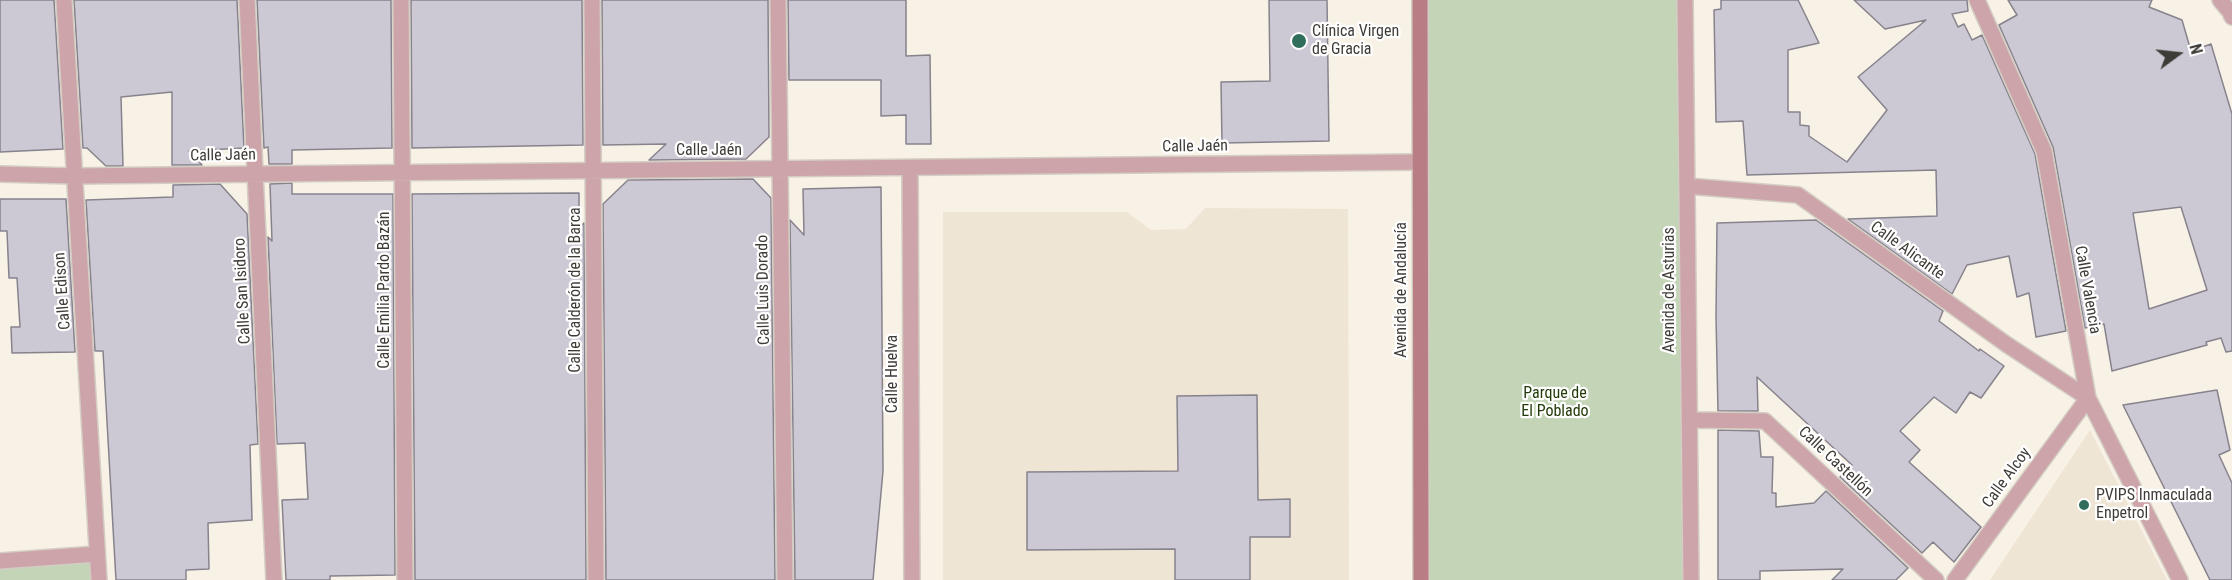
<!DOCTYPE html>
<html>
<head>
<meta charset="utf-8">
<style>
  body { margin:0 }
  #map { position:relative; width:2232px; height:580px; overflow:hidden; background:#f8f1e6; font-family:"Roboto Condensed",sans-serif }
  canvas { display:block }
  .north { position:absolute; left:2148px; top:24px; width:60px; height:60px; -webkit-text-stroke:4px #fff; paint-order:stroke; rotate:75deg; font-size:16px; font-weight:700; line-height:24px; text-align:center; color:#3f3c38 }
  .north::after { content:''; display:block; margin:auto; width:21px; height:27px; background:#3f3c38; clip-path:polygon(50% 0,100% 100%,50% 72%,0 100%) }
</style>
</head>
<body>
<div id="map">
<canvas width="2232" height="580"></canvas>
<div class="north">N</div>
</div>
<script>
const c = document.querySelector('canvas').getContext('2d');
c.lineJoin = 'round';
function paint(path, color) {
  c.fillStyle = color;
  c.fill(path, 'evenodd');
}
function poly(rows) {
  const path = new Path2D();
  for (const r of rows) {
    path.moveTo(r[0], r[1]);
    for (let i = 2; i < r.length; i += 2) path.lineTo(r[i], r[i + 1]);
  }
  return path;
}
function strokePath(path, color, width, dash) {
  c.strokeStyle = color;
  c.lineWidth = width;
  c.lineCap = dash ? 'butt' : 'round';
  c.setLineDash(dash || []);
  c.stroke(path);
}
function write(font, color, halo, rows, align = 'center') {
  c.font = font + ' "Roboto Condensed",sans-serif';
  c.lineWidth = 4.5;
  c.setLineDash([]);
  c.textBaseline = 'middle';
  c.strokeStyle = halo;
  c.fillStyle = color;
  for (const [text, x, y, turn = 0] of rows) {
    c.save();
    c.translate(x, y);
    c.rotate((+turn || 0) * Math.PI / 180);
    c.textAlign = isNaN(turn) ? turn : align;
    if (halo) c.strokeText(text, 0, 0);
    c.fillText(text, 0, 0);
    c.restore();
  }
}
const built = poly([
  [1205,208,1348,209,1349,580,943,580,943,212,1127,212,1151,230,1186,229],
  [2090,430,2167,580,1990,580]
]);
const green = poly([
  [1420,0,1685,0,1692,580,1421,580],
  [97,554,99,580,0,580,0,561]
]);
const building = poly([
  [0,0,54,0,63,149,0,152,0,0],
  [74,0,237,0,244,148,189,151,202,165,172,165,172,92,121,97,123,166,106,166,87,148,83,148,74,0],
  [257,0,391,0,392,148,292,150,292,164,269,164,268,147,264,148,257,0],
  [411,0,582,0,583,145,412,148,411,0],
  [602,0,768,0,769,137,746,159,649,160,666,144,603,145,602,0],
  [788,0,906,0,906,56,930,55,931,144,906,144,906,115,881,116,881,80,789,80,788,0],
  [1269,0,1327,0,1329,141,1222,143,1221,82,1270,81,1269,0],
  [1721,0,1798,0,1819,43,1788,50,1788,112,1800,112,1800,125,1809,126,1809,136,1847,162,1887,110,1858,77,1926,20,1885,29,1854,0,1967,0,1968,11,1952,14,1958,27,1964,24,1972,40,1982,35,2035,154,2066,331,2036,337,2029,293,2017,297,2009,256,1967,265,1952,294,1848,219,1937,216,1936,170,1747,175,1743,121,1716,122,1714,10,1721,9,1721,0],
  [2008,0,2152,0,2149,7,2182,20,2191,51,2211,44,2232,114,2232,351,2226,352,2221,338,2206,342,2207,345,2112,371,2104,324,2085,328,2053,147,1999,25,2017,15,2008,0],
  [2181,207,2207,290,2149,309,2133,213,2181,207],
  [753,179,771,198,775,580,606,580,603,204,628,180,753,179],
  [292,183,292,194,393,194,395,575,330,576,330,580,286,580,282,500,308,499,305,443,277,444,268,237,272,241,270,184,292,183],
  [220,184,247,214,258,444,250,445,252,520,208,523,209,569,186,570,186,580,116,580,103,351,95,351,86,200,173,197,173,185,220,184],
  [881,187,883,471,873,580,795,580,790,220,804,235,803,189,881,187],
  [579,193,579,228,584,223,586,580,415,580,412,194,579,193],
  [0,199,66,199,75,352,12,353,11,327,20,327,17,278,9,278,7,231,0,231,0,199],
  [1816,220,1943,311,1939,321,1979,351,1980,349,2004,366,1981,398,1970,392,1956,413,1934,397,1900,431,1920,450,1909,462,1981,527,1954,562,1933,542,1922,553,1840,477,1852,465,1757,377,1758,411,1718,411,1716,317,1717,223,1816,220],
  [2217,390,2230,450,2219,455,2232,483,2232,580,2210,580,2123,405,2217,390],
  [1257,395,1258,500,1290,499,1290,537,1250,537,1250,580,1175,580,1175,549,1027,550,1027,472,1178,471,1177,396,1257,395],
  [1718,430,1759,431,1761,457,1773,457,1772,493,1776,493,1776,507,1814,503,1826,491,1908,568,1896,580,1832,580,1843,569,1760,571,1760,580,1718,580,1718,430]
]);
const street = poly([
  [64,0,99,580],
  [247,0,274,580],
  [401,0,405,580],
  [592,0,596,580],
  [778,0,785,580],
  [1685,0,1691,580],
  [1977,0,2044,151,2088,398,2180,580],
  [2220,0,2230,12,2232,17],
  [910,168,912,580],
  [0,174,74,176,1419,162],
  [1687,186,1798,195,2006,344,2088,398,1955,580],
  [1689,420,1765,421,1936,580],
  [0,561,97,554]
]);
const secondary = poly([
  [1420,0,1421,580]
]);
const markers = [
  [1299,41,8,"#306e5b"],
  [2084,505,6,"#306e5b"]
];
const poiNames = [
  ["Clínica Virgen",1312,32],
  ["de Gracia",1312,50],
  ["PVIPS Inmaculada",2096,496],
  ["Enpetrol",2096,514]
];
const streetNames = [
  ["Calle Jaén",1195,147,-1],
  ["Calle Jaén",709,151],
  ["Calle Jaén",223,156,-1],
  ["Calle Alicante",1907,251,36],
  ["Calle Emilia Pardo Bazán",385,290,-90],
  ["Calle Calderón de la Barca",576,290,-90],
  ["Calle Luis Dorado",764,290,-91],
  ["Avenida de Andalucía",1402,290,-90],
  ["Avenida de Asturias",1670,290,-90],
  ["Calle Valencia",2087,290,80],
  ["Calle Edison",63,291,-94],
  ["Calle San Isidoro",243,291,-93],
  ["Calle Huelva",893,374,-90],
  ["Calle Castellón",1835,462,43],
  ["Calle Alcoy",2007,478,-54]
];
const parkNames = [
  ["Parque de",1555,394],
  ["El Poblado",1555,412]
];
paint(built, '#efe5d4');
paint(green, '#c3d4b7');
paint(building, '#cdc9d4');
strokePath(building, '#87838d', 1.5);
strokePath(street, '#d3cdc3', 18);
strokePath(secondary, '#d3cdc3', 18);
strokePath(street, '#cda4a9', 15);
strokePath(secondary, '#b87d85', 15);
for (const [x, y, r, color] of markers) {
  const dot = new Path2D();
  dot.arc(x, y, r, 0, 2 * Math.PI);
  c.fillStyle = color;
  c.fill(dot);
  strokePath(dot, '#fff', 2);
}
write('16px', '#3f3c38', '#fff', poiNames, 'left');
write('16px', '#3f3c38', '#fff', streetNames);
write('16px', '#243b0a', '#fff', parkNames);
</script>
</body>
</html>
